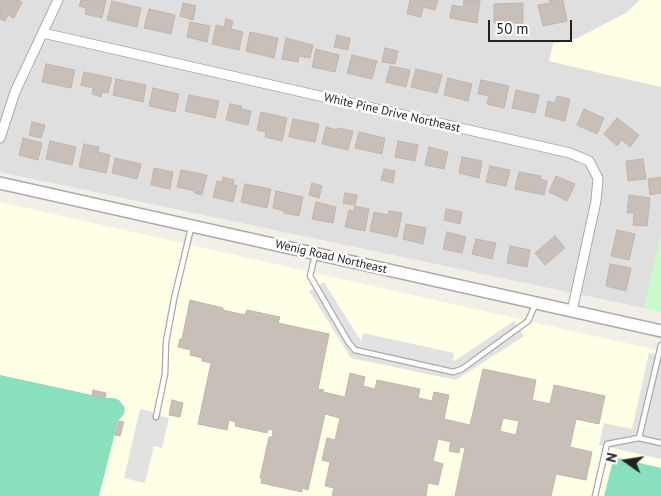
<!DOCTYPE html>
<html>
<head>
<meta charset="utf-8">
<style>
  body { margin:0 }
  #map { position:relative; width:661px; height:496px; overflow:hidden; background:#f2efe9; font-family:"PT Sans",sans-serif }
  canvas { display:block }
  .north { position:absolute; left:601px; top:436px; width:50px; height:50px; -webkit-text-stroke:4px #fff; paint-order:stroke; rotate:283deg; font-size:14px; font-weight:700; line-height:20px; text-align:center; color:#222 }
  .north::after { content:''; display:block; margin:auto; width:18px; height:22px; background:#222; clip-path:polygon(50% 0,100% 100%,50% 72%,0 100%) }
  .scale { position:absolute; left:488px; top:20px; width:84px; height:22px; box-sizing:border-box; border:2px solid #222; border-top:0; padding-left:6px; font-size:15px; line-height:18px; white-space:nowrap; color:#222; -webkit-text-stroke:4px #fff; paint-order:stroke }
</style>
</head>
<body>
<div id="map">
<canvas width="661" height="496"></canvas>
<div class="north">N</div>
<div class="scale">50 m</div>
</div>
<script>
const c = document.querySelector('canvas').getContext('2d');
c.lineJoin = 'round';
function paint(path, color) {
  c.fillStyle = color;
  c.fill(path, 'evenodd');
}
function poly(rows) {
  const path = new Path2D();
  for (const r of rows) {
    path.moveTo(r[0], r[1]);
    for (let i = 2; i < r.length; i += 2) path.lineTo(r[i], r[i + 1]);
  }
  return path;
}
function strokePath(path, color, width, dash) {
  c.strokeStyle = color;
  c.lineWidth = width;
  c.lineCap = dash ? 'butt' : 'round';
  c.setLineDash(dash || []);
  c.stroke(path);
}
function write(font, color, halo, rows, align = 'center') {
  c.font = font + ' "PT Sans",sans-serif';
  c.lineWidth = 5;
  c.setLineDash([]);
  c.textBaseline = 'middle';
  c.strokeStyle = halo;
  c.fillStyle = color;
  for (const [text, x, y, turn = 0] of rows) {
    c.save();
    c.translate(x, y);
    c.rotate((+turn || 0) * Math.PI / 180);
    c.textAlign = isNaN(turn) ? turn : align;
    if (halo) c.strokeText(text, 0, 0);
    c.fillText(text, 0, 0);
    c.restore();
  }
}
const residential = poly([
  [0,0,640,0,626,13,578,38,553,44,549,61,661,87,661,236,644,308,0,172]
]);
const education = poly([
  [640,0,661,0,661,87,549,61,553,44,578,38,626,13],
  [0,202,661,351,661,496,0,496]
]);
const park = poly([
  [661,236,661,312,644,308]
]);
const pitch = poly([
  [0,375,106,398,114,398,119,400,125,408,124,414,118,421,99,496,0,496],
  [614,457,661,468,661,496,604,496]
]);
const parking = poly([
  [324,282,361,341,363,333,454,353,453,362,514,321,524,336,456,380,351,358,309,291],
  [649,353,661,355,661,459,599,445,604,423,632,429],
  [140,409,161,414,161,416,169,418,162,448,154,446,145,483,124,478]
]);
const building = poly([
  [1,0,17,0,22,2,14,18,8,15,5,21,0,19,0,2,1,0],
  [81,0,106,0,102,18,85,14,86,8,79,6,81,0],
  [410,0,438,0,435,10,423,7,421,17,407,14,410,0],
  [464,0,480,0,477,23,450,18,452,5,463,7,464,0],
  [549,0,563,0,567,21,543,26,538,5,550,3,549,0],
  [112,1,141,8,137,27,107,20,112,1],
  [183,3,196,6,193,20,180,16,183,3],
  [523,3,523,23,494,23,494,4,523,3],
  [149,9,175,15,171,34,144,28,149,9],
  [226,19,233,21,231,29,243,32,239,50,212,44,216,25,224,27,226,19],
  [190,22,210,26,207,42,187,37,190,22],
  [250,32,278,38,274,58,246,51,250,32],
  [337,35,350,38,348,50,334,47,337,35],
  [286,38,313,45,310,58,299,56,298,62,282,59,286,38],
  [385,48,398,51,395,64,382,62,385,48],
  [316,49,339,55,335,72,312,67,316,49],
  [352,55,377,61,372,79,347,73,352,55],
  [46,64,75,70,71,88,42,82,46,64],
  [390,66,410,70,406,87,386,82,390,66],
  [416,69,442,75,437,93,411,87,416,69],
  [84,72,112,78,108,93,102,92,101,97,92,94,93,88,81,85,84,72],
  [448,78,472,84,468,101,444,95,448,78],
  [116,79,146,85,143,102,113,95,116,79],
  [481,80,509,86,504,108,487,104,489,96,478,94,481,80],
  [153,88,179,94,175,112,149,106,153,88],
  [516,90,539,95,535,113,512,108,516,90],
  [189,95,219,101,215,118,185,111,189,95],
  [557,96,570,99,565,121,545,116,548,101,555,103,557,96],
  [230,104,242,106,241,109,251,111,248,125,226,120,230,104],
  [584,109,604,118,597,134,577,125,584,109],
  [261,112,287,118,282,141,265,137,266,132,257,130,261,112],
  [617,118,639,135,630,147,622,140,617,146,604,134,617,118],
  [293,119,319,124,315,142,289,137,293,119],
  [32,122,45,125,41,138,29,135,32,122],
  [326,127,337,130,337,128,353,131,348,150,322,144,326,127],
  [359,132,385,138,382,154,355,148,359,132],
  [23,138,42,143,38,160,19,155,23,138],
  [50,141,76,147,72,165,46,159,50,141],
  [398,141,418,145,415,161,395,157,398,141],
  [84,144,99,147,98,152,110,155,106,173,79,167,84,144],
  [429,147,448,152,444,169,425,165,429,147],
  [462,157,482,161,479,178,459,173,462,157],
  [115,158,141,164,137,179,112,173,115,158],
  [643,159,646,179,628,181,626,161,643,159],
  [490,166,510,170,506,186,486,182,490,166],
  [154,168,173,172,170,189,151,185,154,168],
  [384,169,395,171,393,183,381,180,384,169],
  [181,170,207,175,202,195,194,193,195,191,177,187,181,170],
  [519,172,541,176,540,179,547,181,544,195,515,189,519,172],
  [556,176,575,184,567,201,549,192,556,176],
  [223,177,234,180,233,185,237,186,233,202,213,197,217,181,222,182,223,177],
  [661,177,661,193,650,195,648,179,661,177],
  [312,183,322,186,319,198,309,195,312,183],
  [245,184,271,189,267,208,241,202,245,184],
  [276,191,303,197,299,216,284,213,284,211,273,208,276,191],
  [345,193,357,195,355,205,343,203,345,193],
  [629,195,650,198,647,226,633,225,634,213,627,213,629,195],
  [316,202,336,207,333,223,312,219,316,202],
  [355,206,369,209,365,231,345,227,349,210,354,211,355,206],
  [446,209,462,212,460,224,444,220,446,209],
  [389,211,402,213,397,237,370,231,374,212,388,215,389,211],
  [406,224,426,228,423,244,403,239,406,224],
  [617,230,635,234,629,260,611,256,617,230],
  [447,232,466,237,462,253,443,249,447,232],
  [555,236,565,248,545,265,535,253,555,236],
  [476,239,496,243,492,259,472,254,476,239],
  [510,246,530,250,527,267,507,263,510,246],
  [610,264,631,268,626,291,606,286,610,264],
  [190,300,223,308,223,310,245,315,247,310,280,317,278,323,329,334,318,389,324,390,323,392,345,397,350,373,365,377,363,386,375,389,377,380,420,389,418,398,432,401,434,392,449,395,444,419,470,425,483,369,536,380,532,400,550,404,554,385,605,396,599,424,576,419,570,447,592,452,586,480,556,474,551,496,455,496,465,448,460,447,459,453,449,451,451,442,438,439,433,461,443,464,438,485,428,483,426,496,336,496,332,495,334,488,325,486,330,462,322,460,327,438,335,440,340,418,325,414,308,490,302,488,302,492,261,483,262,479,260,478,269,437,272,437,273,430,268,429,267,433,235,426,236,422,229,420,227,430,198,424,211,363,202,361,202,358,190,355,191,350,178,347,180,339,182,339,190,300],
  [503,418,519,421,516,435,500,431,503,418],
  [93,390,106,393,105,398,92,395,93,390],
  [172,400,183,403,180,417,169,415,172,400],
  [119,421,124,422,120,436,115,435,119,421]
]);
const service = poly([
  [315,255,310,276,349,343,355,350,453,372,462,369,528,321,536,303],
  [661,345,639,438,661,443],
  [156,417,165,374,166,342,174,299,191,228],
  [595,496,607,444,639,438]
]);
const minor = poly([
  [43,33,570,153,589,161,598,178,596,201,572,311],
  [0,138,15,92,58,0]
]);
const tertiary = poly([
  [0,183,661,331]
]);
const streetNames = [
  ["White Pine Drive Northeast",392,113,13],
  ["Wenig Road Northeast",331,257,13]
];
paint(residential, '#e0dfdf');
paint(education, '#ffffe5');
paint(park, '#c8facc');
paint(pitch, '#88e0be');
paint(parking, '#e2e2e2');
paint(building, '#c7bfb8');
strokePath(building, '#c4b6ab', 1);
strokePath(service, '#a9a9a9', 7);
strokePath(minor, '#a9a9a9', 11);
strokePath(tertiary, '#a9a9a9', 14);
strokePath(service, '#fff', 4.5);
strokePath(minor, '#fff', 9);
strokePath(tertiary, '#fff', 11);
write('12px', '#222', '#fff', streetNames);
</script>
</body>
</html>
